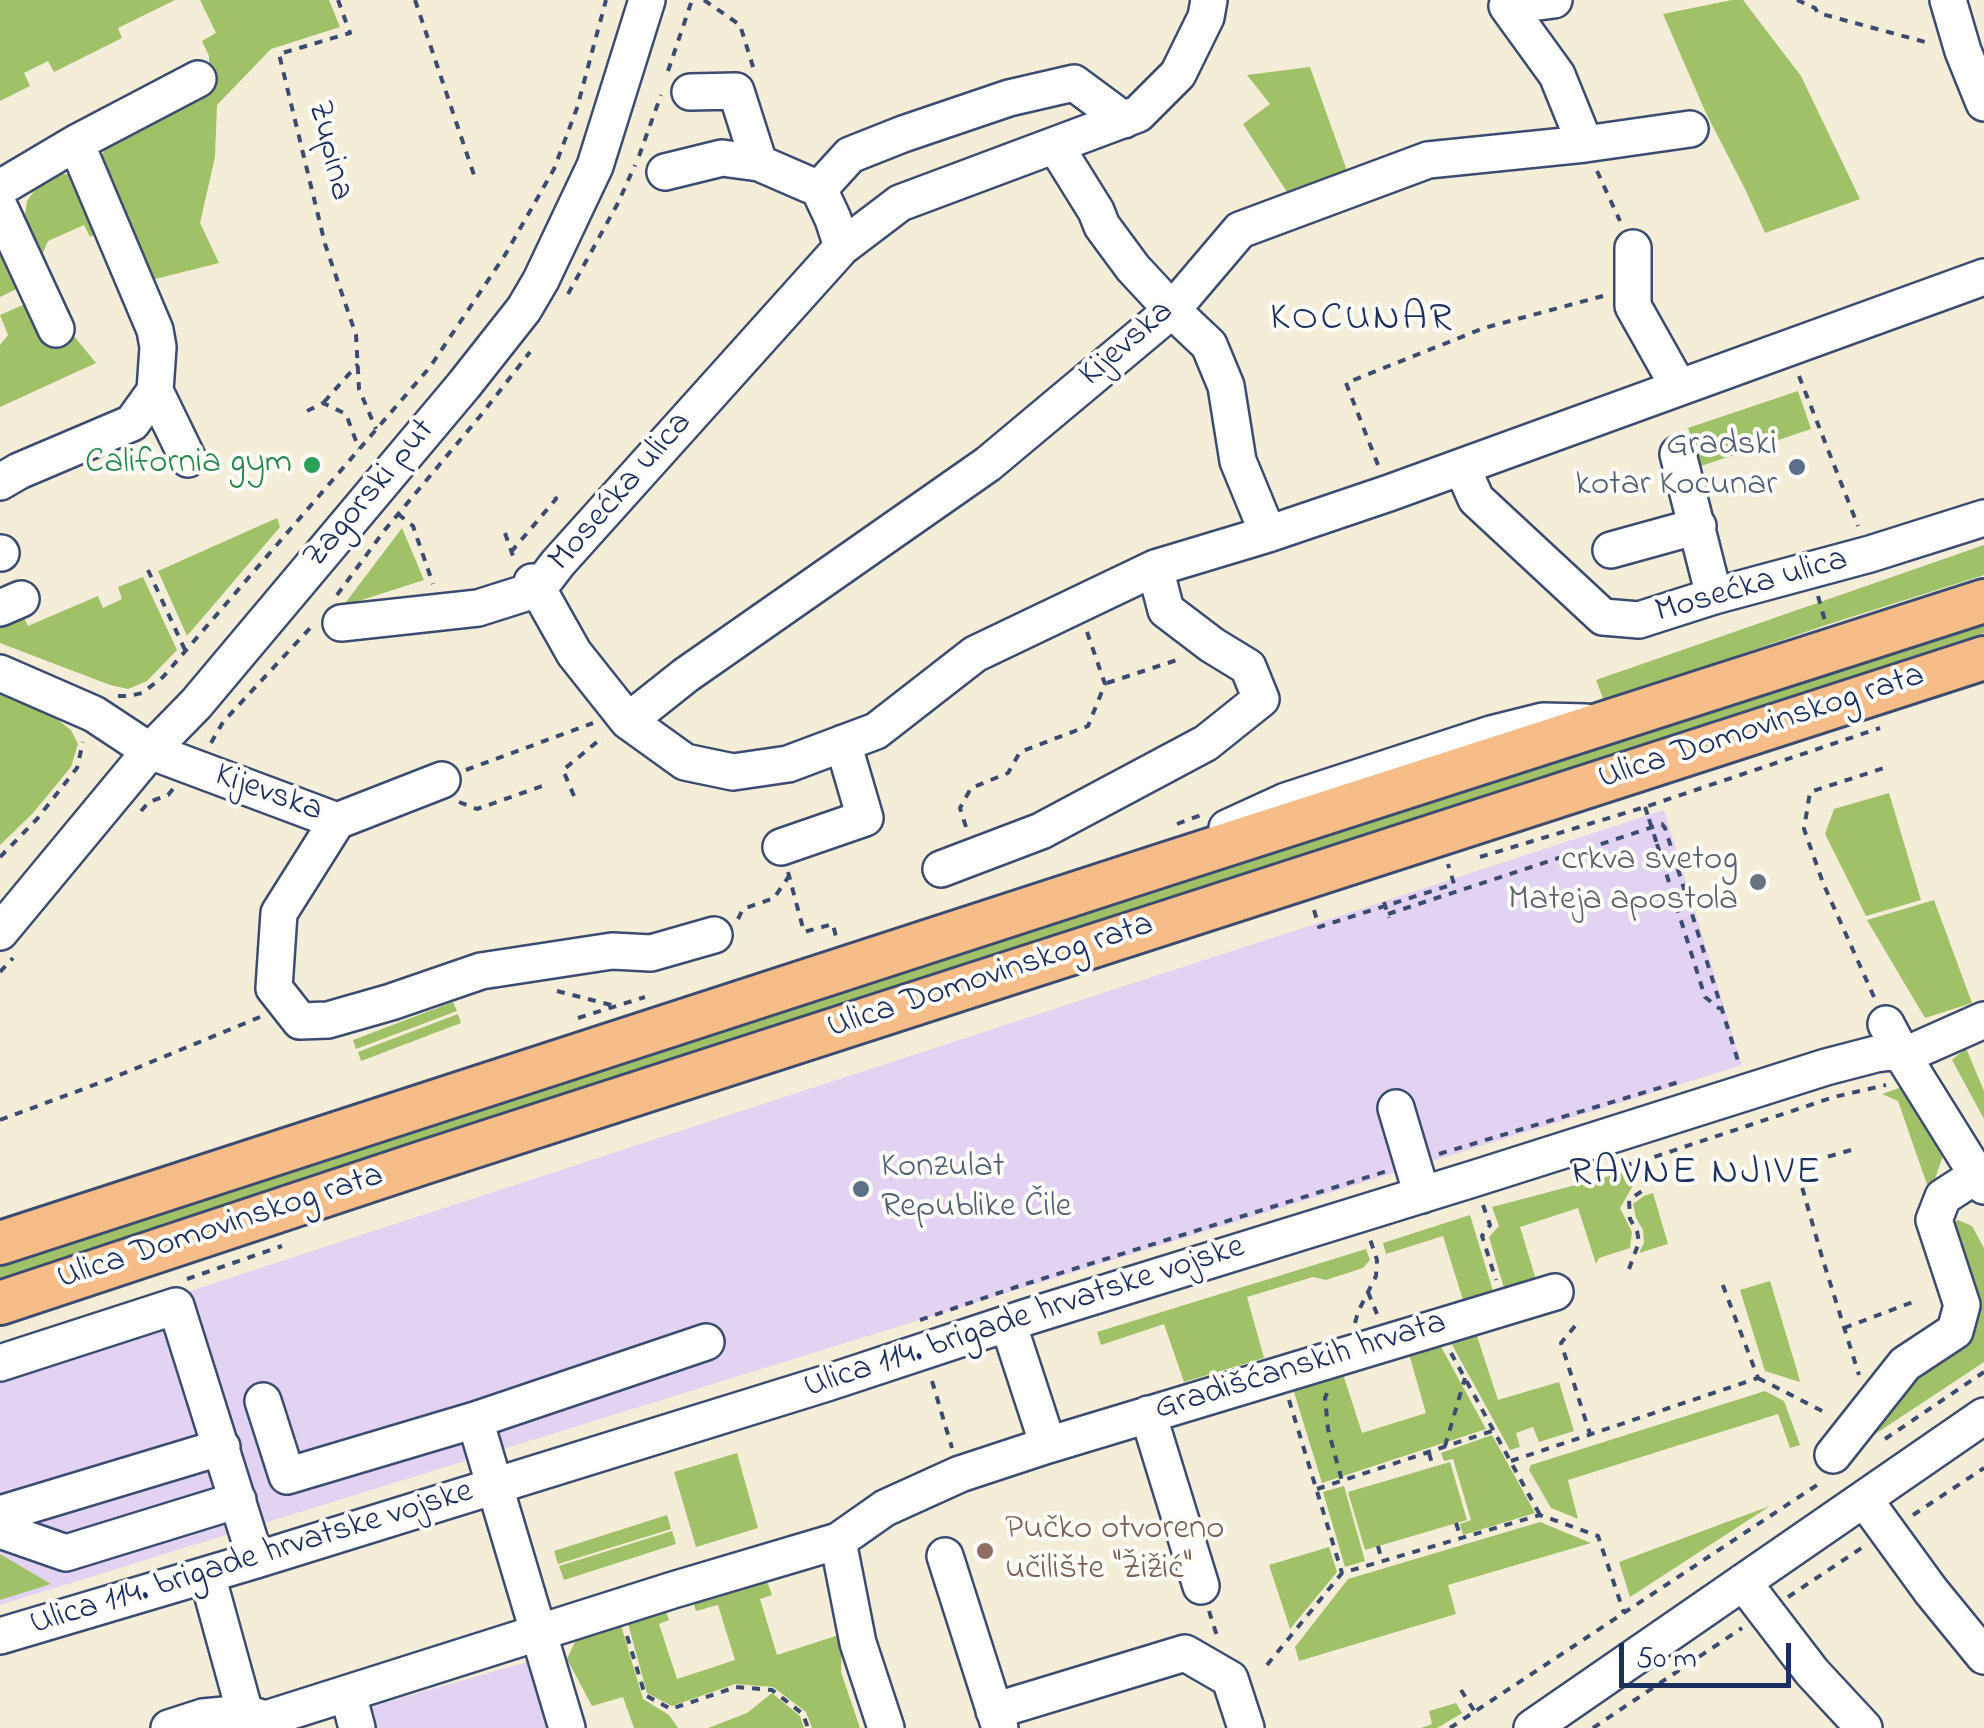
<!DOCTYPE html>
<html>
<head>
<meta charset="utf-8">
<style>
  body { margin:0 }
  #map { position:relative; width:1984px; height:1728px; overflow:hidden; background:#f4edd8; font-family:"Indie Flower",sans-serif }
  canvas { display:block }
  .scale { position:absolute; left:1619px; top:1643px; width:172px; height:45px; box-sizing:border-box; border:5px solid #1b2f5e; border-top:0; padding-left:12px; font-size:30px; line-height:35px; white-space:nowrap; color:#1b2f5e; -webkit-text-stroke:8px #fdfcf7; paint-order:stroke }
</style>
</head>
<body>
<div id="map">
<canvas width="1984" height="1728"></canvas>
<div class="scale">50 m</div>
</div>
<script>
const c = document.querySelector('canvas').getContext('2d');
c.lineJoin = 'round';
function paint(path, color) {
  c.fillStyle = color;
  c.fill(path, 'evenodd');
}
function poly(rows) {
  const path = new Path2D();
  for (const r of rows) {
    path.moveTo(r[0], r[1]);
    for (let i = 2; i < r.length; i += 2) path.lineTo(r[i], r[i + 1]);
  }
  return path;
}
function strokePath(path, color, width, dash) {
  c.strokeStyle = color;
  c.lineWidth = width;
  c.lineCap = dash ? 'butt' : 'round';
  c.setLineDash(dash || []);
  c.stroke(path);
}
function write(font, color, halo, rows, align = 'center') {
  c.font = font + ' "Indie Flower",sans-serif';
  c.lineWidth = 8;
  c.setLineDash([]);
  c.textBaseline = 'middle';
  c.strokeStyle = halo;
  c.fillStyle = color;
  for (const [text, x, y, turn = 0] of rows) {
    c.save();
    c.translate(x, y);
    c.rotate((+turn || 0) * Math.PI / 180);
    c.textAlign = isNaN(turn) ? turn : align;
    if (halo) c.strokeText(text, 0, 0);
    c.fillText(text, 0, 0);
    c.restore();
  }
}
const built = poly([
  [1664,810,1742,1065,0,1605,0,1353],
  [538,1659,558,1728,374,1728,369,1707]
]);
const green = poly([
  [0,0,175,0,118,28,122,38,54,72,48,61,24,73,30,86,0,101],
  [200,0,329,0,340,27,271,49,217,105,215,157,200,223,219,263,151,280,99,163,105,148,209,91,209,56,202,41,216,33],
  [1732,0,1743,0,1801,76,1860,199,1765,233,1746,191,1705,111,1663,14],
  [1310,67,1347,171,1287,192,1243,124,1270,104,1247,75],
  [57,174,73,174,107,229,90,237,84,225,48,241,41,257,24,221,27,201,39,184],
  [0,234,23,286,0,297],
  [30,302,48,341,73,335,96,363,0,407,0,345,8,335,0,315],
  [1798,391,1811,429,1701,466,1688,428],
  [277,518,280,527,187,636,158,571],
  [402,528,424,580,343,606],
  [1984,545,1984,575,1826,625,1604,701,1596,680],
  [143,577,177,650,147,681,128,689,110,685,0,643,0,617,21,611,28,626,98,596,103,608,122,599,118,587],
  [1984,622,1984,633,1632,748,1542,780,653,1065,505,1118,0,1282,0,1264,183,1203],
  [0,689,36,703,71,730,78,744,71,767,33,813,0,845],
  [1889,793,1921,900,1866,916,1825,834,1834,809],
  [1934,900,1972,1003,1925,1018,1867,920],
  [453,1002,457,1011,356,1049,353,1040],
  [458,1014,461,1023,361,1061,358,1052],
  [1966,1048,1984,1091,1984,1119,1952,1060],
  [1902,1087,1943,1156,1930,1193,1898,1101,1882,1094],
  [1633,1170,1634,1184,1620,1208,1632,1232,1630,1248,1599,1258,1596,1264,1578,1208,1520,1227,1537,1283,1533,1279,1504,1288,1489,1237,1499,1226,1492,1207],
  [1653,1193,1668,1244,1639,1253,1644,1243,1643,1230,1636,1218,1633,1204,1644,1196],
  [1470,1215,1493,1291,1463,1300,1443,1236,1386,1254,1383,1243],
  [1958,1220,1972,1226,1984,1248,1984,1362,1851,1450,1909,1375,1968,1336,1976,1326,1976,1313,1946,1226],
  [1366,1249,1370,1260,1363,1268,1326,1280,1313,1277,1247,1297,1264,1358,1184,1382,1164,1324,1101,1345,1097,1332],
  [1770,1281,1798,1374,1800,1382,1765,1371,1740,1290],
  [1476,1333,1498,1400,1559,1382,1574,1431,1539,1442,1533,1427,1516,1433,1520,1447,1510,1450,1450,1341],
  [1439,1343,1486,1429,1322,1483,1294,1392,1299,1388,1343,1374,1362,1433,1426,1413,1409,1354],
  [1765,1391,1784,1401,1800,1445,1790,1448,1778,1414,1568,1480,1578,1519,1551,1508,1529,1470,1531,1465],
  [1492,1435,1535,1513,1463,1535,1460,1524,1471,1520,1453,1459,1444,1461,1441,1453],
  [737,1453,758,1528,696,1547,674,1472],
  [1450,1462,1467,1520,1365,1550,1348,1492],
  [1344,1486,1365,1561,1345,1567,1323,1492],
  [1770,1506,1630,1597,1619,1562],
  [667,1515,671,1529,558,1564,554,1551],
  [1540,1522,1591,1543,1448,1585,1456,1614,1299,1661,1295,1647,1348,1579],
  [672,1531,676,1544,564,1580,559,1566],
  [1329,1547,1337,1572,1290,1629,1269,1565],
  [0,1554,51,1584,0,1600],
  [767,1581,772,1595,760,1599,777,1655,842,1634,841,1672,860,1728,812,1728,806,1712,773,1687,735,1684,672,1706,647,1693,627,1620,665,1609,669,1620,659,1624,677,1679,735,1660,718,1605,696,1611,693,1602],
  [620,1622,643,1699,669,1715,678,1728,634,1728,623,1697,592,1706,567,1659,579,1633],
  [772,1693,800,1716,804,1728,708,1728,747,1713],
  [1456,1703,1462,1713,1437,1728,1421,1728,1432,1724,1429,1711]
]);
const path = poly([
  [338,0,350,33,279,54,325,244,356,335,359,389,376,429],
  [415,0,475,178],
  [704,0,740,25,754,70],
  [1797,0,1815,8,1818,13,1929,43],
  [668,71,692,0],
  [639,156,661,95],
  [1597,171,1620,221],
  [568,294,618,203,635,165],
  [1799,376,1858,526],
  [324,402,358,364],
  [307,411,323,403,346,414,359,449],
  [1378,465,1346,383,1484,328,1603,296],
  [398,514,413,526,433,584],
  [505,533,514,559],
  [511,552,556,499,553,490],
  [148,570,185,650],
  [337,595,384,531,481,415,530,352],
  [1818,596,1825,621],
  [1107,683,1183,658],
  [118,696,129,696,142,693,163,677,430,367,505,255,554,169,577,108,606,0],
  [211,743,223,722,312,626],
  [466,770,593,723],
  [574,796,563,770,603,737],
  [459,802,477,809,548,784],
  [1645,807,1649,819],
  [141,811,149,802,168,795,173,789],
  [1177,824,1201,815],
  [966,827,960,808,971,788,1008,773,1020,752,1088,726,1105,684,1087,632],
  [1657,844,1705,997,1720,1009],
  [0,857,37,819,77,768,83,742],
  [1480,857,1645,807,1880,728],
  [788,872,804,932,833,924,836,937],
  [1384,902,1389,918],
  [1314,910,1319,927,1454,884,1448,864],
  [1388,914,1662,824,1665,828,1739,1064],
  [738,919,743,909,774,898,789,876],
  [0,972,13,958],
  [557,991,615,1006],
  [1874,997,1823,883,1804,829,1810,792,1884,768],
  [578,1018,645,997],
  [0,1120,110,1079,260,1017],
  [1851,1150,1796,1166,1822,1257,1859,1375],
  [1439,1154,1679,1082],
  [1608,1169,1639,1162,1834,1097,1886,1085],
  [1483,1205,1490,1225,1482,1236,1496,1280],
  [1629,1269,1639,1242,1637,1231,1630,1219,1629,1200,1642,1191,1644,1181,1639,1162],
  [187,1279,282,1246],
  [1368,1292,1377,1314],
  [920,1320,1016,1287,1387,1171],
  [1355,1323,1358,1312,1376,1276,1377,1260,1370,1239],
  [1575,1326,1561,1343,1590,1434],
  [1844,1328,1918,1300],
  [1451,1353,1540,1515],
  [1758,1378,1828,1414],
  [932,1381,952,1448],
  [1327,1393,1325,1398,1328,1429,1342,1481],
  [1289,1400,1342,1573],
  [1885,1439,1984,1372],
  [1445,1446,1465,1378],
  [1429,1453,1433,1467],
  [1511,1461,1758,1378,1722,1283],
  [1317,1489,1492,1431],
  [1913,1515,1984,1468],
  [1456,1523,1461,1538],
  [1378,1546,1382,1561],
  [1788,1597,1863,1547],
  [1209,1611,1217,1636],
  [627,1636,645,1695,671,1709,736,1687,772,1690,803,1714,808,1728],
  [1267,1665,1342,1573,1540,1515,1598,1536,1624,1613],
  [1461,1690,1475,1712],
  [1450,1728,1823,1481],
  [1593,1728,1742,1628]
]);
const minor = poly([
  [1209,0,1206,17,1178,74,1138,114,900,203,842,247,558,563,538,589,574,653,628,721,685,762,733,772,788,764,876,731,975,654,1155,568,1268,534,1389,493,1984,277],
  [1554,0,1507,6,1557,75,1585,144],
  [1948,0,1963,51,1984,103],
  [690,92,736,91,759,163,819,189,833,219,842,247],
  [76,143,198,79],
  [1063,158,1096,211,1102,226,1133,268,1172,310,1209,345,1226,386,1238,461,1268,534],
  [665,172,722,158,759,163],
  [0,188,76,143,155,330,158,347,155,391,132,423,19,471,0,482],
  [819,189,850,155,903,134,1009,98,1074,83,1124,120],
  [0,208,56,329],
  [1633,248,1633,306,1678,386],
  [155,391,188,459],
  [1678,454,1714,596],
  [1462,467,1476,499,1603,617,1639,620,1714,596,1870,554,1984,518],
  [1611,550,1698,526],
  [0,553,1,553],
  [0,608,21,599],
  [341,623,478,608,538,589,532,582],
  [0,673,94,714,150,751,337,821,442,780],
  [628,721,686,675,988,464,1172,310,1240,230,1428,160,1585,144,1690,129],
  [337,821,279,913,274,988,300,1021,328,1020,391,1002,481,971,612,951,651,953,714,935],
  [1227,828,1286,801,1491,734,1543,721,1586,722],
  [781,847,865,818,843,743],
  [941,869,1041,831,1206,743,1261,699,1248,667,1212,645,1166,610,1155,568],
  [0,932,150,751,196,704,464,385,524,309,541,280,595,166,647,0],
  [1886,1024,1903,1056,1984,1186],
  [1903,1056,1984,1020],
  [1396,1108,1422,1195],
  [1008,1323,1048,1445,1555,1292],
  [0,1363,176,1306,256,1560],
  [263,1401,287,1476,475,1420,706,1342],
  [1148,1414,1201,1586],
  [475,1420,567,1728],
  [1833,1455,1905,1364,1955,1331,1962,1305,1934,1220,1943,1197,1977,1175],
  [1864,1499,1931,1591,1984,1656],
  [0,1514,222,1447],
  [0,1530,66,1553,238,1500],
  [838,1541,858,1643,886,1728],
  [945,1556,1000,1728],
  [207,1575,245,1713],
  [1743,1582,1812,1672,1864,1728],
  [0,1636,256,1560,827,1383,1027,1317,1476,1178,1826,1067,1876,1054,1891,1052,1903,1056],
  [348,1694,357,1728],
  [994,1711,1185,1653,1230,1679,1246,1728],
  [169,1728,203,1717,245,1713,266,1719,673,1590,838,1541,885,1508,960,1474,1048,1445],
  [1532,1728,1984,1416]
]);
const major = poly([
  [0,1243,1163,865,1984,601],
  [0,1303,422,1163,1984,658]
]);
const pathBridge = poly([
  [1649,819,1657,844]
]);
const markers = [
  [312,465,10,"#2e9e5b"],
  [1797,467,10,"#5c6f8a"],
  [1758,882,10,"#6b7280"],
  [861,1189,10,"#5c6f8a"],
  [985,1551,10,"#8d6e63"]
];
const streetNames = [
  ["Zupina",328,151,76],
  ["Kijevska",1128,345,-41],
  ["Mosećka ulica",622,493,-49],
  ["Zagorski put",371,495,-50],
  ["Mosećka ulica",1752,588,-16],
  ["Ulica Domovinskog rata",1762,729,-18],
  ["Kijevska",268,795,20],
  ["Ulica Domovinskog rata",991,978,-18],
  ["Ulica Domovinskog rata",221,1229,-18],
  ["Ulica 114. brigade hrvatske vojske",1025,1319,-18],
  ["Gradišćanskih hrvata",1301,1368,-17],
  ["Ulica 114. brigade hrvatske vojske",252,1560,-17]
];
const serviceNames = [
  ["Gradski",1777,447],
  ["kotar Kocunar",1777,487],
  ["Konzulat",881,1169,"left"],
  ["Republike Čile",881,1209,"left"]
];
const leisureNames = [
  ["California gym",292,465]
];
const worshipNames = [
  ["crkva svetog",1738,862],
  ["Mateja apostola",1738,902]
];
const educationNames = [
  ["Pučko otvoreno",1005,1531],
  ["učilište \"Žižić\"",1005,1571]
];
const quarterNames = [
  ["KOCUNAR",1362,321],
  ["RAVNE NJIVE",1696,1175]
];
paint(built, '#e3d3f2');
paint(green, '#a1c169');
strokePath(minor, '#3c4c70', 40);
strokePath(major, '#3c4c70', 48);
strokePath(path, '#3c4c70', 4, [8, 8]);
strokePath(minor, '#fff', 35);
strokePath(major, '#f7bd88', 42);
strokePath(pathBridge, '#3c4c70', 4, [8, 8]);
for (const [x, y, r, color] of markers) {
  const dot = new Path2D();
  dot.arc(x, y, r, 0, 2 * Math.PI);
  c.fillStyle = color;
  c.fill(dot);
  strokePath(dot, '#fdfcf7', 4);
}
write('35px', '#1b2f5e', '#fdfcf7', streetNames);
write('35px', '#4e5e75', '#fdfcf7', serviceNames, 'right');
write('35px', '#27864d', '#fdfcf7', leisureNames, 'right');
write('35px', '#5b616d', '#fdfcf7', worshipNames, 'right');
write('35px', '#785e54', '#fdfcf7', educationNames, 'left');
c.letterSpacing = '2.5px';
write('40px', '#1b2f5e', '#fdfcf7', quarterNames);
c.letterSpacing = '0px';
</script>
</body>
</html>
